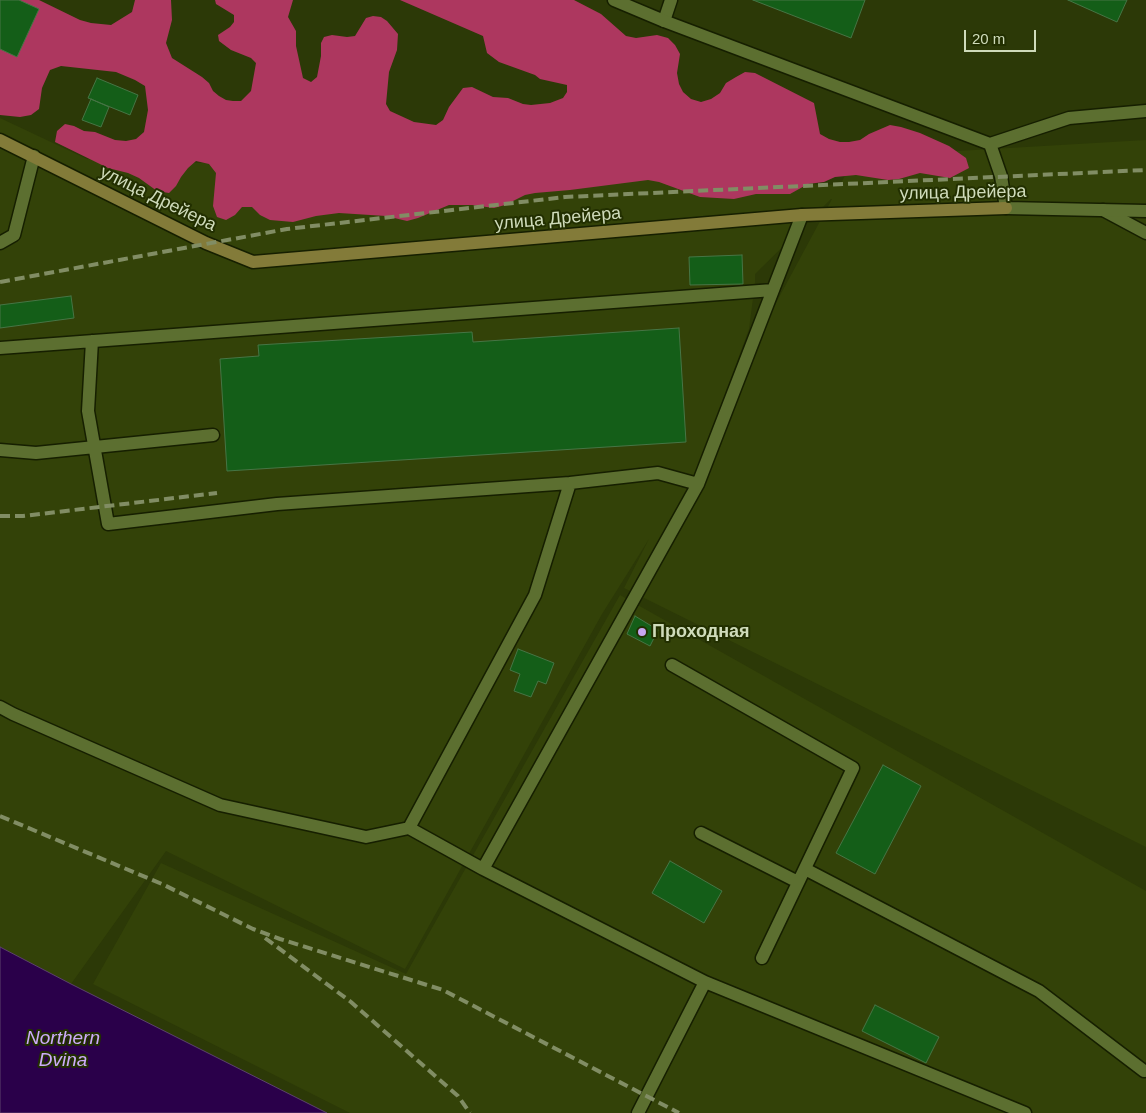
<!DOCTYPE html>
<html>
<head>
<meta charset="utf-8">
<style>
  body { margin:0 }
  #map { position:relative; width:1146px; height:1113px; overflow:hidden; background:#2c3907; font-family:Helvetica,sans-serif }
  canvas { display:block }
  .scale { position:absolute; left:964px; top:30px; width:72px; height:22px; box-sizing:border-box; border:2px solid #cfdbba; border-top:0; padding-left:6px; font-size:15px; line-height:18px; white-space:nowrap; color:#cfdbba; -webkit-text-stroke:4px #222f00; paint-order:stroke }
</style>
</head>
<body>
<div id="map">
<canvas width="1146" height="1113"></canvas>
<div class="scale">20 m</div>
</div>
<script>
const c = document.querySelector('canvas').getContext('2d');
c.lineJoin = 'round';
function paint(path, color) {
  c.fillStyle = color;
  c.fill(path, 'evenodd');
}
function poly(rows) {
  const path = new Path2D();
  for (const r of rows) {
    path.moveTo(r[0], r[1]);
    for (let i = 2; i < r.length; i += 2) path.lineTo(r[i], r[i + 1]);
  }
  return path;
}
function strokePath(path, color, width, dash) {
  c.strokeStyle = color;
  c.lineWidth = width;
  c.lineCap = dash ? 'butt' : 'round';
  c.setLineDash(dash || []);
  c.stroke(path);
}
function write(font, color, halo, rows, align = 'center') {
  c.font = font + ' Helvetica,sans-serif';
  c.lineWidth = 4;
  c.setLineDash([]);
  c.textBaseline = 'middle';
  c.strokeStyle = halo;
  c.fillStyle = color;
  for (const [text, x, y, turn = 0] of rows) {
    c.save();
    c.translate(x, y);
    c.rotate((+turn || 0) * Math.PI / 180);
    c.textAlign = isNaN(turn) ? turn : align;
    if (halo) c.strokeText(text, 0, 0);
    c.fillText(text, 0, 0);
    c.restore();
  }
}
const built = poly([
  [0,118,87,159,840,185,855,157,1146,140,1146,847,624,588,649,539,602,614,405,969,166,851,71,984,0,947],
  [831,199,832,199,721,405,749,329,755,283,755,274],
  [620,595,1146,891,1146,1113,350,1113,93,984,161,863,406,974]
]);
const forest = poly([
  [0,0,39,0,80,20,91,23,111,25,132,12,135,0,171,0,172,20,166,43,172,58,202,77,209,83,213,91,219,96,226,100,233,101,241,101,251,91,256,63,251,58,231,50,219,41,218,35,230,27,234,22,234,15,216,4,215,0,293,0,288,17,296,31,296,46,303,78,311,82,317,77,321,56,321,43,324,37,332,35,347,37,355,36,366,18,373,16,381,17,387,21,398,34,397,50,389,72,386,104,390,111,414,122,436,125,443,120,449,107,463,88,472,87,493,97,508,98,523,104,531,105,550,103,563,98,567,92,567,85,540,79,535,75,499,62,487,53,483,36,400,0,574,0,601,14,626,36,636,38,657,35,668,38,675,45,680,54,677,73,679,84,683,92,691,99,701,102,711,99,720,93,726,83,736,77,745,72,755,73,814,103,820,134,829,139,840,142,849,142,860,140,869,134,890,125,901,127,920,133,949,146,966,158,969,168,950,178,920,173,899,179,888,180,856,175,835,177,824,182,808,184,790,194,756,194,734,199,700,197,659,182,648,180,570,190,535,193,525,195,505,205,494,208,472,205,449,205,418,218,407,221,386,216,339,213,316,216,293,222,270,220,260,215,252,207,242,207,235,215,226,220,217,217,213,206,216,173,209,164,196,161,188,168,181,177,176,186,169,193,157,191,139,178,128,173,108,168,55,142,57,131,65,124,74,126,84,131,95,132,115,140,126,141,136,139,144,132,148,110,145,86,135,80,116,72,61,66,50,70,42,88,39,109,31,115,20,117,0,115]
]);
const water = poly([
  [0,947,71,984,327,1113,0,1113,0,947]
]);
const building = poly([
  [0,0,19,0,39,9,17,57,0,49,0,0],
  [753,0,865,0,851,38,753,0],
  [1068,0,1127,0,1117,22,1068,0],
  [97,78,138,95,130,115,88,98,97,78],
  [91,99,109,107,101,127,82,120,91,99],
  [742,255,743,284,690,285,689,257,742,255],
  [71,296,74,318,0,328,0,305,71,296],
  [679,328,686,442,227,471,220,359,259,356,258,345,472,332,473,342,679,328],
  [635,616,658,630,650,646,627,634,635,616],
  [518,649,554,663,546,684,538,681,531,697,514,691,520,674,510,670,518,649],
  [883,765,921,786,875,874,836,853,883,765],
  [670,861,722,891,704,923,652,893,670,861],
  [875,1005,939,1037,926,1063,862,1031,875,1005]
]);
const lane = poly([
  [664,21,671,0],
  [1103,210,1146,233],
  [0,243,14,235,34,156],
  [92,341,88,411,108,524,277,504,570,483],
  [0,348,773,290],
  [0,450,36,453,213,435],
  [672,665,853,768,762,958],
  [0,707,13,714,220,805,366,837,409,828],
  [701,833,798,882],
  [483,869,409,828,535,595,570,483,658,473,698,484],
  [805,869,1039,991,1144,1071],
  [705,982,1025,1113],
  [638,1113,705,982,483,869,698,484,802,215]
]);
const street = poly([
  [614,0,664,21,990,144,1001,176,1006,208,1146,211],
  [990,144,1069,118,1146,111]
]);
const secondary = poly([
  [0,140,206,243,253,262,802,215,1006,208]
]);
const rail = poly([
  [0,282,287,229,565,197,1146,170],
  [0,516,23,516,217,493],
  [0,816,162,884,253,929,280,939,443,990,679,1113],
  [265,938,351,1002,458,1096,470,1113]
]);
const markers = [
  [642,632,5,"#c6a6f0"]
];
const streetNames = [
  ["улица Дрейера",963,193,-1],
  ["улица Дрейера",158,199,26],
  ["улица Дрейера",558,219,-5]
];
const poiNames = [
  ["Проходная",652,632]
];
const waterNames = [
  ["Northern",63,1039],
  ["Dvina",63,1061]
];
paint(built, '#334208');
paint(forest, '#ad375f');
paint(water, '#2a004a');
strokePath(water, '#5c426c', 1);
paint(building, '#145e18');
strokePath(building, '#467545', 1);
strokePath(lane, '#161f00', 15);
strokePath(street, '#161f00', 15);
strokePath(secondary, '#161f00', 15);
strokePath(lane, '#5c6f30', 12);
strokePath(street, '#5c6f30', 12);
strokePath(secondary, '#837b39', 12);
strokePath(rail, '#818d64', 4, [10, 5]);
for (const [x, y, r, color] of markers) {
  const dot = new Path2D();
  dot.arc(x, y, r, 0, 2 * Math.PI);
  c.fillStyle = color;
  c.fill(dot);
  strokePath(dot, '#222f00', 2);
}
write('18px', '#cfdbba', '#222f00', streetNames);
write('bold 18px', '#cfdbba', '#222f00', poiNames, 'left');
write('italic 19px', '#cdacf9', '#222f00', waterNames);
</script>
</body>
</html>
